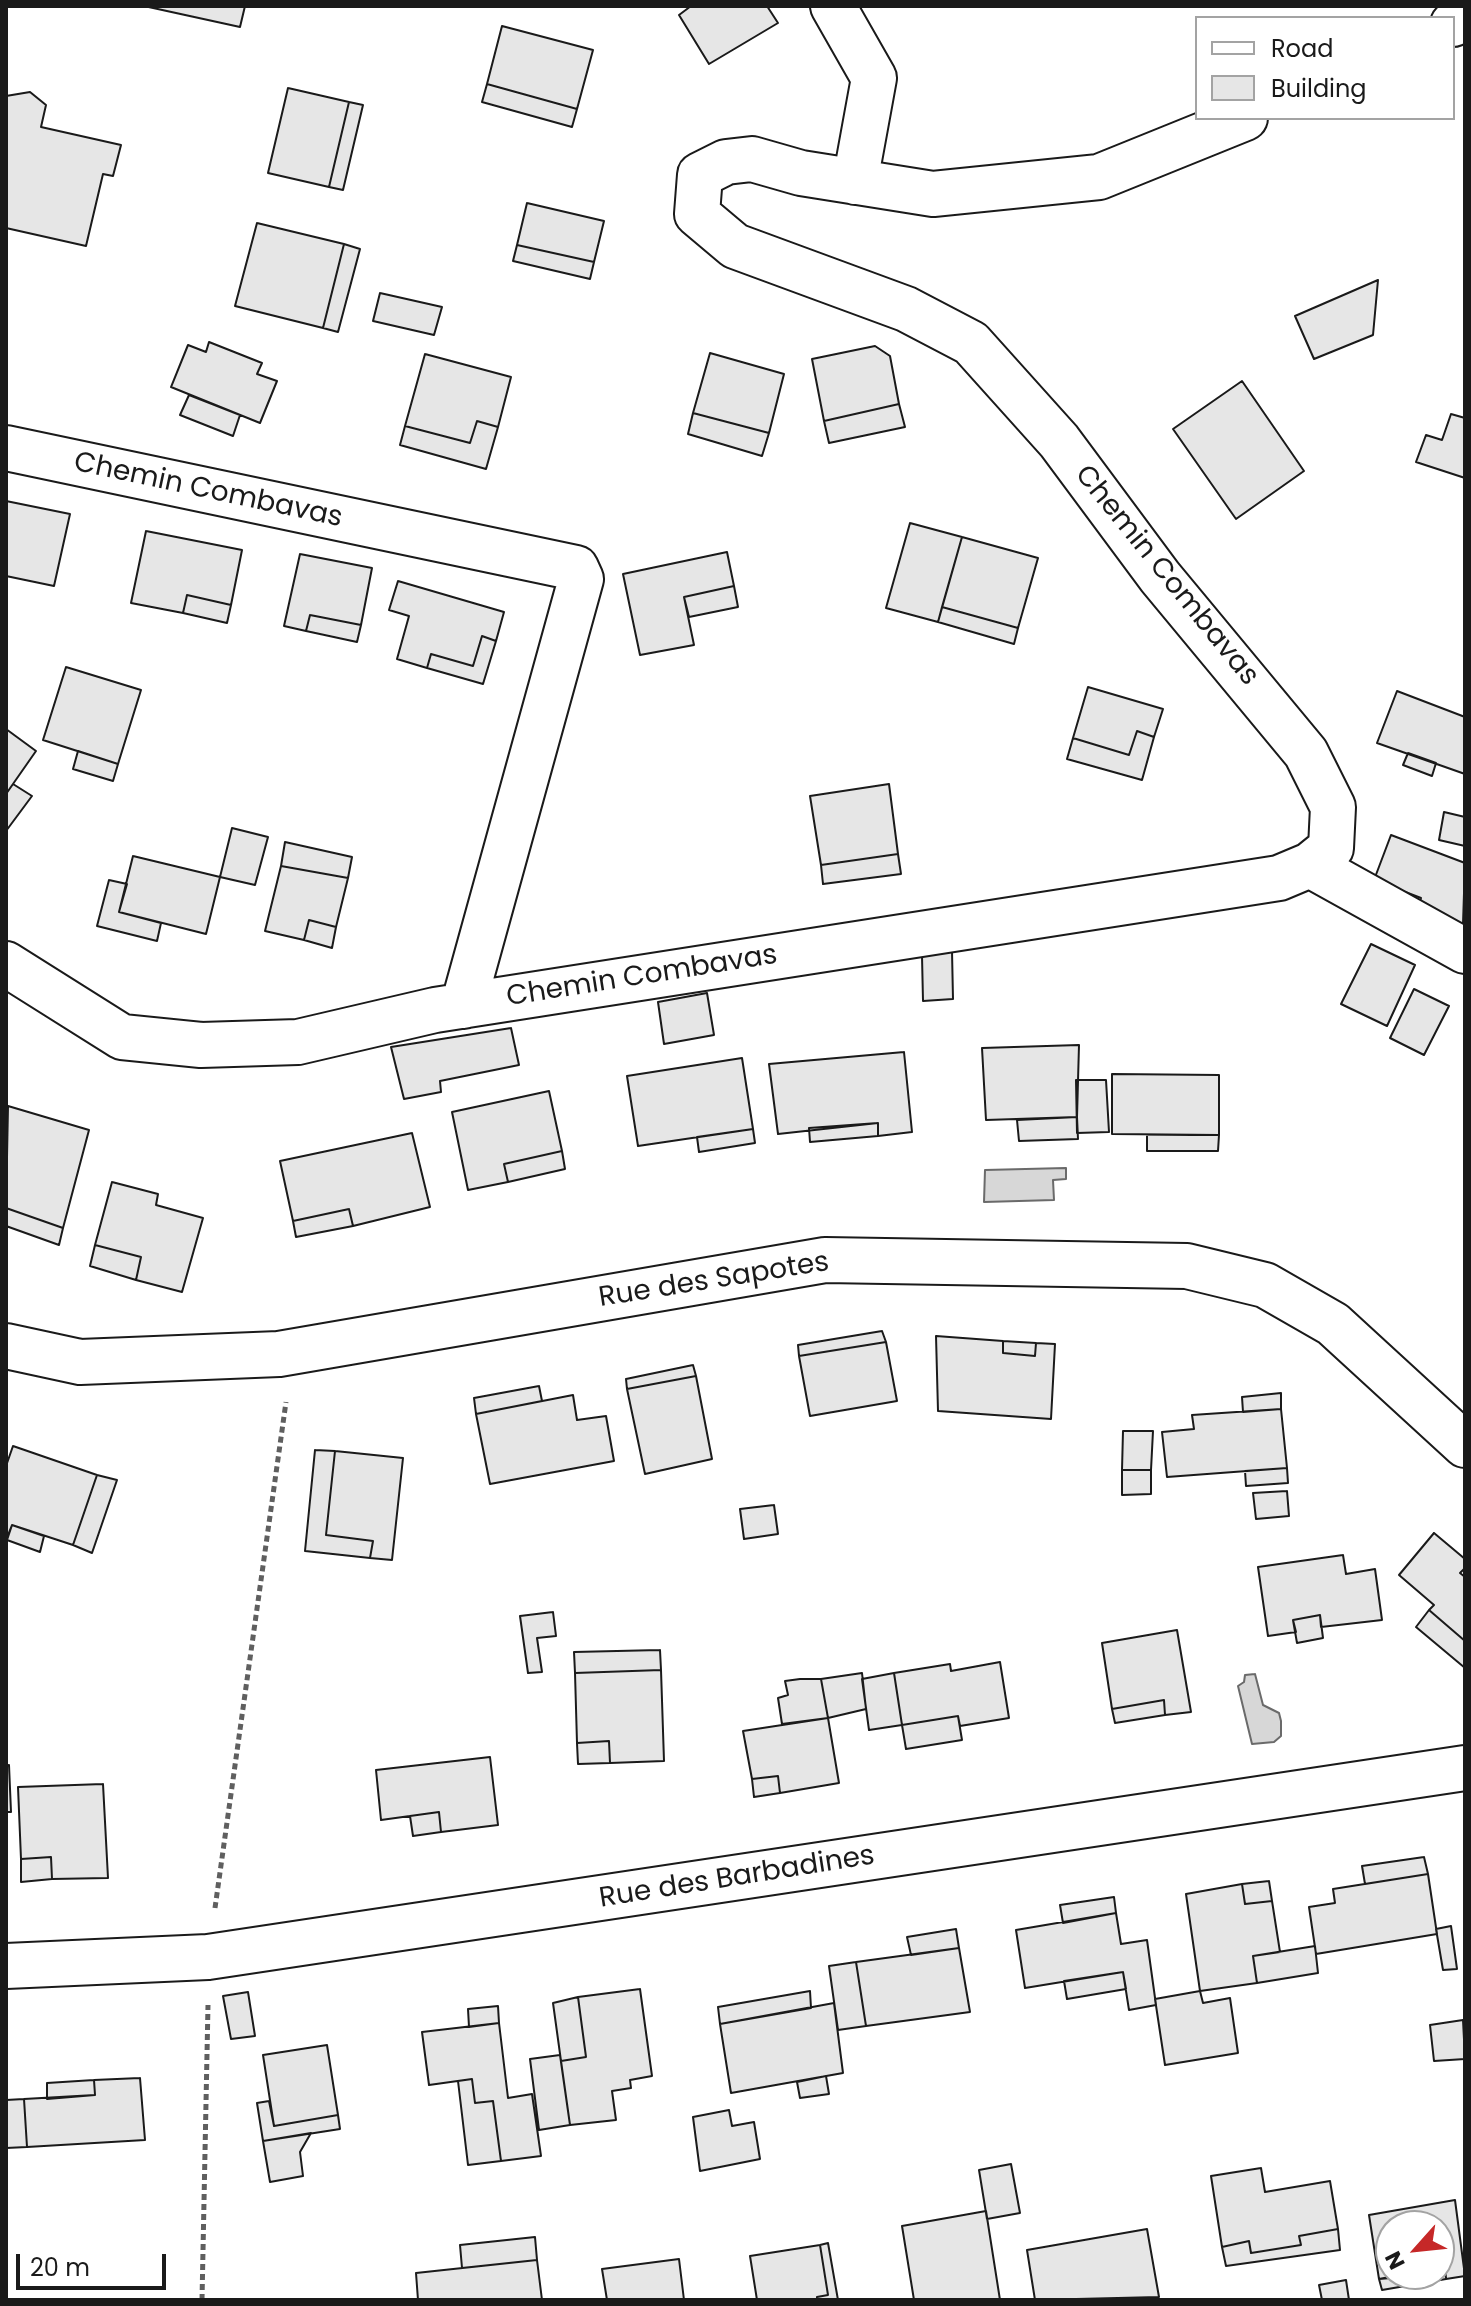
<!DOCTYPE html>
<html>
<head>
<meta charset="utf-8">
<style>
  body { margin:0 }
  #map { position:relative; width:1471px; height:2306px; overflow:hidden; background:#fff; font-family:Poppins,sans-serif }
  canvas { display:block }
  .frame { position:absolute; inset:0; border:8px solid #1a1a1a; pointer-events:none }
  .legend { position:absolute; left:1195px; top:16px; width:260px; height:104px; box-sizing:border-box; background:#fff; border:2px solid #a3a3a3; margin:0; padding:10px 14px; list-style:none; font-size:24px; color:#1a1a1a }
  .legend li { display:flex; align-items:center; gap:16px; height:40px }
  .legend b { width:40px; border:2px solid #a3a3a3 }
  .north { position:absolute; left:1375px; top:2210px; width:80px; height:80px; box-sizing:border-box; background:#fff; border:2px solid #a3a3a3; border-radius:50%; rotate:243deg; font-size:22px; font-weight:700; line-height:32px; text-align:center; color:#1a1a1a }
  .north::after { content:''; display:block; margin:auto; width:28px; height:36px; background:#c62828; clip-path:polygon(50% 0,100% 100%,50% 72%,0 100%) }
  .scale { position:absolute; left:16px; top:2254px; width:150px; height:36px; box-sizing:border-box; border:4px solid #1a1a1a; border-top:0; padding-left:10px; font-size:24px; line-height:28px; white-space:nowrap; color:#1a1a1a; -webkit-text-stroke:6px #fff; paint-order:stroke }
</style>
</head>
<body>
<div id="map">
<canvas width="1471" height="2306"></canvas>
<div class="frame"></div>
<ul class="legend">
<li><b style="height:10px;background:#fff"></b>Road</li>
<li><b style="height:22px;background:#e6e6e6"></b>Building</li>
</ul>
<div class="north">N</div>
<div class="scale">20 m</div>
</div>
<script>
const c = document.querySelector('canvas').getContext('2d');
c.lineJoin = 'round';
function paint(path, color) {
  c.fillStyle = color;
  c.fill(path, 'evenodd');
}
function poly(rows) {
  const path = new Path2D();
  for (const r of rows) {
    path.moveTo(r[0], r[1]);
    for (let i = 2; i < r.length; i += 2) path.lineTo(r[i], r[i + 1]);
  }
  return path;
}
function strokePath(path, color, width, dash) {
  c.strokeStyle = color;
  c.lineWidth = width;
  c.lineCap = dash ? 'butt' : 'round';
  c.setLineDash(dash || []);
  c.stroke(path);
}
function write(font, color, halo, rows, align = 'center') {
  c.font = font + ' Poppins,sans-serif';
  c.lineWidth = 6;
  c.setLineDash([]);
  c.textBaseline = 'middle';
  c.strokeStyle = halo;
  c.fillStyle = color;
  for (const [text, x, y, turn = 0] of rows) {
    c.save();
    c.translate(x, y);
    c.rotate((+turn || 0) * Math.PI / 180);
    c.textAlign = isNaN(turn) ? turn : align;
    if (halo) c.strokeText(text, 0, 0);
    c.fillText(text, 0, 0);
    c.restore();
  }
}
const water = poly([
  [1066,1168,1066,1179,1053,1180,1054,1200,984,1202,985,1170,1066,1168],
  [1255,1674,1263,1705,1279,1713,1281,1721,1281,1736,1274,1742,1252,1744,1238,1686,1244,1682,1245,1675,1255,1674]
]);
const building = poly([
  [144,6,245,6,240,27,144,6],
  [767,6,778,23,709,64,679,15,691,6,767,6],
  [502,26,593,50,577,109,487,84,502,26],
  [487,84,577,109,572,127,482,102,487,84],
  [288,88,349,102,329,187,268,173,288,88],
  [30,92,46,105,41,127,121,145,113,176,103,174,86,246,6,228,6,96,30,92],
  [349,102,363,105,343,190,329,187,349,102],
  [527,203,604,221,594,262,517,245,527,203],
  [257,223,344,244,323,328,235,306,257,223],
  [344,244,360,249,338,332,323,328,344,244],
  [517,245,594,262,590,279,513,261,517,245],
  [1378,280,1373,335,1314,359,1295,316,1378,280],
  [380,293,442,307,434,335,373,321,380,293],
  [209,342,262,363,257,374,277,381,260,423,171,387,188,345,206,352,209,342],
  [875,346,890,356,899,404,824,421,812,359,875,346],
  [710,353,784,374,769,433,693,413,710,353],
  [425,354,511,377,498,427,477,421,470,443,405,426,425,354],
  [1242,381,1304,471,1236,519,1173,429,1242,381],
  [189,395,240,415,233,436,180,415,189,395],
  [899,404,905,427,829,443,824,421,899,404],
  [693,413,769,433,762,456,688,434,693,413],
  [1451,414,1465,418,1465,478,1416,462,1426,435,1442,440,1451,414],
  [477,421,498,427,486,469,400,445,405,426,470,443,477,421],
  [6,501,70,514,54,586,6,576,6,501],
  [910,523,962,537,938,622,886,608,910,523],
  [146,531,242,550,231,605,187,595,183,613,131,603,146,531],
  [962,537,1038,558,1018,628,942,607,962,537],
  [727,552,734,586,684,597,694,645,640,655,623,574,727,552],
  [300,554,372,568,361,625,310,615,306,631,284,626,300,554],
  [398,581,504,612,496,641,482,636,473,666,431,654,427,668,397,659,409,616,389,610,398,581],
  [734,586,738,607,689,617,684,597,734,586],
  [187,595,231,605,227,623,183,613,187,595],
  [942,607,1018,628,1014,644,938,622,942,607],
  [310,615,361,625,357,642,306,631,310,615],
  [482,636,496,641,483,684,427,668,431,654,473,666,482,636],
  [66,667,141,690,118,764,43,740,66,667],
  [1088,687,1163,709,1154,737,1137,731,1129,755,1073,738,1088,687],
  [1397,691,1465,717,1465,774,1377,743,1397,691],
  [6,729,36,751,6,794,6,729],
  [1137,731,1154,737,1142,780,1067,759,1073,738,1129,755,1137,731],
  [78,751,118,764,113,781,73,769,78,751],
  [1408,753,1436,763,1432,776,1403,765,1408,753],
  [13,784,32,796,6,831,6,794,13,784],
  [889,784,898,854,821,865,810,796,889,784],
  [1444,812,1465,817,1465,846,1439,840,1444,812],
  [232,828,268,837,255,885,220,877,232,828],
  [1391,835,1465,863,1463,924,1418,908,1421,898,1374,880,1391,835],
  [285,842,352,857,348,878,281,866,285,842],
  [898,854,901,874,823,884,821,865,898,854],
  [133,856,220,877,206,934,119,912,133,856],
  [281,866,348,878,336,927,309,920,304,940,265,931,281,866],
  [109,880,127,884,119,912,161,923,157,941,97,926,109,880],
  [309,920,336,927,332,948,304,940,309,920],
  [1371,944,1415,965,1387,1026,1341,1004,1371,944],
  [952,951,953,999,923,1001,922,956,952,951],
  [1414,989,1449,1006,1424,1055,1390,1038,1414,989],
  [707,993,714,1035,664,1044,658,1002,707,993],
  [511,1028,519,1065,440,1081,441,1092,404,1099,391,1047,511,1028],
  [1079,1045,1077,1117,986,1120,982,1048,1079,1045],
  [904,1052,912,1132,878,1136,878,1123,778,1134,769,1064,904,1052],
  [742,1058,753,1129,638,1146,627,1076,742,1058],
  [1112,1074,1219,1075,1219,1135,1112,1134,1112,1074],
  [1076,1080,1106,1080,1109,1132,1077,1133,1076,1080],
  [549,1091,562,1151,504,1164,508,1182,468,1190,452,1112,549,1091],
  [8,1106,89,1130,63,1228,6,1208,8,1106],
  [1077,1117,1078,1139,1019,1141,1017,1120,1077,1117],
  [878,1123,878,1136,810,1142,809,1128,878,1123],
  [753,1129,755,1143,699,1152,697,1137,753,1129],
  [412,1133,430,1207,353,1226,349,1209,293,1221,280,1161,412,1133],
  [1147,1135,1219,1135,1218,1151,1147,1151,1147,1135],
  [562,1151,565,1169,508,1182,504,1164,562,1151],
  [112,1182,158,1194,156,1205,203,1218,182,1292,136,1280,141,1257,95,1245,112,1182],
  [6,1208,63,1228,59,1245,6,1226,6,1208],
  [349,1209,353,1226,296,1237,293,1221,349,1209],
  [95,1245,141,1257,136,1280,90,1266,95,1245],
  [882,1331,886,1342,799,1356,798,1345,882,1331],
  [936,1336,1003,1341,1003,1353,1035,1356,1036,1343,1055,1344,1051,1419,938,1411,936,1336],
  [1003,1341,1036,1343,1035,1356,1003,1353,1003,1341],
  [886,1342,897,1401,810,1416,799,1356,886,1342],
  [693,1365,696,1376,627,1389,626,1379,693,1365],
  [696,1376,712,1459,645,1474,627,1389,696,1376],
  [539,1386,542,1401,476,1414,474,1398,539,1386],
  [1281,1393,1281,1409,1243,1412,1242,1397,1281,1393],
  [573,1395,577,1420,606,1416,614,1461,490,1484,476,1414,573,1395],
  [1281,1409,1287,1468,1167,1477,1162,1432,1194,1429,1192,1415,1281,1409],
  [1123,1431,1153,1431,1151,1470,1122,1470,1123,1431],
  [13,1446,97,1475,73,1545,12,1525,6,1540,6,1466,13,1446],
  [315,1450,335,1451,326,1535,373,1541,370,1558,305,1551,315,1450],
  [335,1451,403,1458,392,1560,370,1558,373,1541,326,1535,335,1451],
  [1287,1468,1288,1483,1246,1486,1245,1471,1287,1468],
  [1122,1470,1151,1470,1151,1494,1122,1495,1122,1470],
  [97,1475,117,1480,92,1553,73,1545,97,1475],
  [1287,1491,1289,1516,1256,1519,1253,1493,1287,1491],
  [774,1505,778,1534,744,1539,740,1509,774,1505],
  [12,1525,44,1536,40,1552,7,1540,12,1525],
  [1434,1533,1465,1559,1465,1568,1460,1573,1465,1577,1465,1641,1429,1610,1434,1605,1399,1575,1434,1533],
  [1343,1555,1346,1574,1375,1569,1382,1620,1321,1627,1320,1615,1293,1620,1296,1632,1268,1636,1258,1567,1343,1555],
  [1429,1610,1465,1641,1465,1668,1416,1627,1429,1610],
  [553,1612,556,1636,537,1638,542,1672,528,1673,520,1616,553,1612],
  [1320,1615,1323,1638,1297,1643,1293,1620,1320,1615],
  [1177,1630,1191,1712,1165,1715,1164,1700,1112,1709,1102,1643,1177,1630],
  [660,1650,661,1670,575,1673,574,1652,660,1650],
  [1000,1662,1009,1718,960,1726,958,1716,902,1725,894,1673,950,1664,951,1671,1000,1662],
  [661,1670,664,1761,610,1763,609,1741,577,1743,575,1673,661,1670],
  [862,1673,866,1709,828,1718,821,1679,862,1673],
  [894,1673,902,1725,869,1730,862,1679,894,1673],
  [800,1679,821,1679,828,1718,782,1724,778,1698,788,1695,785,1681,800,1679],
  [1164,1700,1165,1715,1115,1723,1112,1709,1164,1700],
  [958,1716,962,1740,906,1749,902,1725,958,1716],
  [828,1718,839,1783,780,1793,778,1776,752,1779,743,1731,828,1718],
  [609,1741,610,1763,578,1764,577,1743,609,1741],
  [490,1757,498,1825,441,1832,439,1812,381,1820,376,1770,490,1757],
  [9,1765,11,1812,6,1812,6,1766,9,1765],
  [778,1776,780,1793,754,1797,752,1779,778,1776],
  [103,1784,108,1878,52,1879,51,1857,21,1859,18,1787,103,1784],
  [439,1812,441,1832,413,1836,410,1816,439,1812],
  [51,1857,52,1879,21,1882,21,1859,51,1857],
  [1424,1857,1428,1874,1365,1884,1362,1866,1424,1857],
  [1428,1874,1437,1934,1316,1954,1309,1907,1335,1903,1333,1889,1428,1874],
  [1269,1881,1272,1901,1245,1904,1242,1884,1269,1881],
  [1242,1884,1245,1904,1272,1901,1280,1952,1253,1956,1257,1983,1200,1991,1186,1894,1242,1884],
  [1114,1897,1116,1913,1063,1923,1060,1905,1114,1897],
  [1116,1913,1121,1944,1147,1940,1156,2005,1129,2010,1123,1972,1025,1988,1016,1930,1116,1913],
  [1451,1926,1457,1969,1443,1970,1436,1929,1451,1926],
  [956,1929,959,1948,911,1955,907,1937,956,1929],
  [1315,1946,1318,1973,1257,1983,1253,1956,1315,1946],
  [959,1948,970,2012,866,2026,856,1962,959,1948],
  [856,1962,866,2026,838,2030,829,1966,856,1962],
  [1123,1972,1126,1989,1067,1999,1064,1981,1123,1972],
  [640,1989,652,2076,630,2080,631,2088,612,2091,616,2120,570,2125,561,2061,586,2057,578,1997,640,1989],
  [810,1991,811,2008,720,2024,718,2007,810,1991],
  [1200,1991,1203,2003,1230,1998,1238,2053,1165,2065,1155,1999,1200,1991],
  [248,1992,255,2036,231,2039,223,1996,248,1992],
  [578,1997,586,2057,561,2061,553,2003,578,1997],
  [834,2003,843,2073,731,2093,720,2024,834,2003],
  [498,2006,499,2023,469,2027,468,2009,498,2006],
  [1463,2020,1465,2059,1434,2061,1430,2025,1463,2020],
  [499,2023,508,2098,532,2094,541,2156,501,2161,493,2101,475,2103,472,2079,429,2085,422,2032,499,2023],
  [327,2045,338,2115,274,2126,263,2055,327,2045],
  [560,2055,570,2125,539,2130,530,2059,560,2055],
  [826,2076,829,2094,800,2098,797,2082,826,2076],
  [140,2078,145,2140,27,2147,24,2099,95,2095,94,2080,140,2078],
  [472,2079,475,2103,493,2101,501,2161,468,2165,458,2081,472,2079],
  [94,2080,95,2095,47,2099,47,2083,94,2080],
  [24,2099,27,2147,6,2148,6,2100,24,2099],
  [269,2101,274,2126,338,2115,340,2129,263,2141,257,2103,269,2101],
  [729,2110,732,2126,754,2122,760,2159,700,2171,693,2117,729,2110],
  [311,2133,300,2152,303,2176,270,2182,263,2141,311,2133],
  [1011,2164,1020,2213,987,2219,979,2170,1011,2164],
  [1261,2168,1265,2192,1330,2181,1338,2229,1299,2236,1301,2245,1251,2253,1249,2241,1222,2247,1211,2176,1261,2168],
  [1455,2200,1465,2276,1446,2279,1445,2266,1439,2268,1439,2226,1391,2226,1391,2274,1405,2274,1379,2279,1369,2215,1455,2200],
  [986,2211,1000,2300,914,2300,902,2226,986,2211],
  [1147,2229,1159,2297,1035,2300,1027,2250,1147,2229],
  [1338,2229,1340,2250,1226,2266,1222,2247,1249,2241,1251,2253,1301,2245,1299,2236,1338,2229],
  [535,2237,537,2260,462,2268,460,2245,535,2237],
  [828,2243,838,2300,817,2300,817,2297,828,2295,820,2245,828,2243],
  [820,2245,828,2295,817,2297,817,2300,757,2300,750,2256,820,2245],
  [679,2259,684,2300,607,2300,602,2269,679,2259],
  [537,2260,542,2300,418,2300,416,2273,537,2260],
  [1445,2266,1446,2279,1382,2290,1379,2279,1439,2274,1439,2268,1445,2266],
  [1346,2280,1349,2300,1322,2300,1319,2285,1346,2280]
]);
const path = poly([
  [215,1908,286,1402],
  [202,2300,208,2005]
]);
const minor = poly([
  [833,6,874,78,855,182],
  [1453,24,1465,19],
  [6,448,576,568,581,579,463,1006],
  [1310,865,1465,951],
  [6,964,122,1037,201,1045,298,1042,435,1010,1279,878,1310,865,1331,848,1333,807,1306,753,1160,577,1059,441,971,343,906,309,735,246,697,214,700,175,726,162,752,159,801,173,933,194,1099,177,1245,118],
  [6,1346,80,1362,279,1354,825,1260,1187,1266,1265,1285,1333,1324,1465,1445],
  [6,1966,208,1957,1465,1768]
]);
const streetNames = [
  ["Chemin Combavas",208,491,12],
  ["Chemin Combavas",1166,576,51],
  ["Chemin Combavas",642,977,-9],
  ["Rue des Sapotes",714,1281,-9],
  ["Rue des Barbadines",737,1878,-9]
];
paint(water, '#d7d7d7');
strokePath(water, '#6a6a6a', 2);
paint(building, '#e6e6e6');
strokePath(building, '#1a1a1a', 2);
strokePath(minor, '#1a1a1a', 48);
strokePath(path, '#5f5f5f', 5, [6, 4]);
strokePath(minor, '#fff', 44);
write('28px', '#1a1a1a', '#fff', streetNames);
</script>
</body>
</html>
